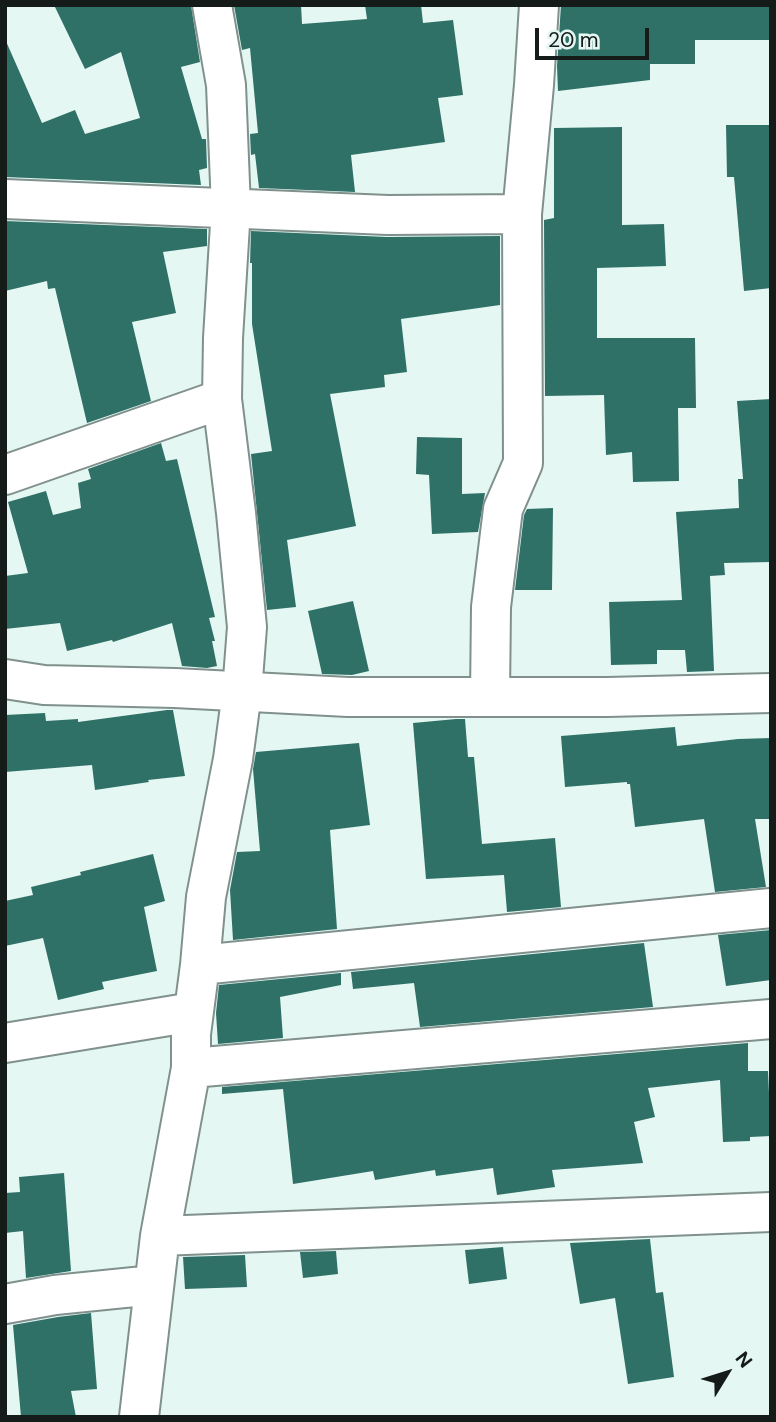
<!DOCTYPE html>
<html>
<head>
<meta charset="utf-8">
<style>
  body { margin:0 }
  #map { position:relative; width:776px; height:1422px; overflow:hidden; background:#e5f7f3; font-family:"DM Sans",sans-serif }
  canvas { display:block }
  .frame { position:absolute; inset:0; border:7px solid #141b19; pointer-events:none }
  .north { position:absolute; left:692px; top:1338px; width:70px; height:70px; -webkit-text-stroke:5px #e5f7f3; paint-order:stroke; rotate:52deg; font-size:19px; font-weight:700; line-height:28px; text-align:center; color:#141b19 }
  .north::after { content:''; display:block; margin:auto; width:24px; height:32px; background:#141b19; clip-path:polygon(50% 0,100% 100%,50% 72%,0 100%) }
  .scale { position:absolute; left:535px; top:28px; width:114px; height:32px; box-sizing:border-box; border:4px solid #141b19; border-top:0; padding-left:9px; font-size:21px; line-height:24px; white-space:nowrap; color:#141b19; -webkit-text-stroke:5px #e5f7f3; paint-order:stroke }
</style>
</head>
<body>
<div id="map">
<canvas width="776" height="1422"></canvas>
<div class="frame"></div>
<div class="north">N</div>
<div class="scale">20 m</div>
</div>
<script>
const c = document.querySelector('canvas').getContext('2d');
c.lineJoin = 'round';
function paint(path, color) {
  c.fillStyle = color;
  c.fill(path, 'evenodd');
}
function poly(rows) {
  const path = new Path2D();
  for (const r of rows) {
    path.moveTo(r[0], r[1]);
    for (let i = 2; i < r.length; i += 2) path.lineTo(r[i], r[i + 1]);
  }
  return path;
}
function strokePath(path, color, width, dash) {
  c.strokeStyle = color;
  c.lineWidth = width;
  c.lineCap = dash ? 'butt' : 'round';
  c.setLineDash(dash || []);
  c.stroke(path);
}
const building = poly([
  [54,5,191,5,200,62,181,67,202,139,206,139,207,168,199,170,201,185,5,177,5,39,42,123,75,110,85,134,140,118,121,52,85,69],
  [234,5,301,5,302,24,367,19,365,5,421,5,423,23,453,20,463,95,438,98,445,142,351,155,355,192,259,188,255,154,251,155,250,134,258,133,250,48,242,50],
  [561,5,771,5,771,40,695,40,695,64,650,64,650,80,558,91,557,66],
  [726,125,771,125,771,288,744,291,734,177,727,177],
  [622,127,622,225,664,224,666,266,597,268,597,338,695,338,696,408,678,408,679,481,633,482,632,452,606,455,604,395,545,396,544,220,554,218,554,128],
  [5,221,207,229,207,246,163,252,176,313,132,322,151,401,87,423,55,288,48,289,47,281,5,291],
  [251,231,387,237,500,236,500,305,401,319,407,372,384,375,385,387,330,394,356,526,287,540,296,607,267,610,251,454,272,451,252,324,252,263,250,263],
  [771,399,771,562,724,563,725,575,710,576,714,671,687,672,685,650,657,650,657,664,611,665,609,602,682,600,676,512,739,508,738,479,743,479,737,401],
  [417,437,462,438,462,494,485,493,478,532,432,534,429,475,416,474],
  [161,443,166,461,177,459,215,617,209,618,215,641,212,641,217,666,207,668,182,666,172,623,113,642,112,640,67,651,60,623,5,629,5,576,28,573,8,502,46,491,53,515,81,508,78,483,91,479,88,469],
  [553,508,552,590,515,590,524,515,527,509],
  [353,601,369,671,352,675,322,674,308,611],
  [167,710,173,710,185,776,148,780,149,782,95,790,92,765,5,772,5,715,45,713,46,721,78,719,78,722],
  [456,719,465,719,468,757,474,757,482,844,555,838,561,907,507,912,504,875,426,879,413,723],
  [675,727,677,746,738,739,771,738,771,819,755,819,766,887,715,892,704,819,635,827,630,784,627,784,627,782,565,787,561,736],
  [359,743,370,825,330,830,337,929,233,940,230,890,237,852,260,851,253,769,256,752],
  [153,854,165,901,144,907,157,971,102,982,104,989,58,1000,43,938,5,946,5,901,33,895,31,887,81,875,80,872],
  [771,930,771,980,726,986,718,935],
  [644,943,653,1007,420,1027,414,983,353,989,351,972],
  [341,973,341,985,280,997,283,1038,218,1044,216,1013,219,985],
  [748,1043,748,1071,768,1071,771,1136,750,1137,750,1141,723,1142,720,1080,648,1088,655,1117,634,1122,643,1163,552,1170,555,1187,497,1195,493,1168,436,1176,435,1170,375,1180,373,1171,293,1184,283,1089,222,1094,222,1087],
  [64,1173,71,1271,26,1278,23,1231,5,1233,5,1193,20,1192,19,1177],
  [650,1239,656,1293,663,1292,674,1377,628,1384,615,1298,580,1304,570,1243],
  [503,1247,507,1279,469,1284,465,1250],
  [336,1251,338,1274,303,1278,300,1252],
  [245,1255,247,1287,185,1289,183,1257],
  [91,1313,97,1389,71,1391,76,1417,21,1417,13,1325,58,1317]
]);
const minor = poly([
  [5,199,388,215,522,214],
  [5,475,222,399],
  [490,696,491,607,503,509,523,463,522,214,534,85,539,5],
  [200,965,771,908],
  [5,1043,193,1012],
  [191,1068,771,1019],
  [160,1236,771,1212],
  [5,1304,55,1295,154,1285],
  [139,1417,160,1236,191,1068,191,1034,200,965,206,897,233,759,242,692,247,627,236,513,222,399,223,338,231,208,226,85,212,5]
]);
const major = poly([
  [5,679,44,685,175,688,348,697,607,697,771,693]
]);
paint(building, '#2f7167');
strokePath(minor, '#80918d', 42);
strokePath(major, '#80918d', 42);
strokePath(minor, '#fff', 38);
strokePath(major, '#fff', 38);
</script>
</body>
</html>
